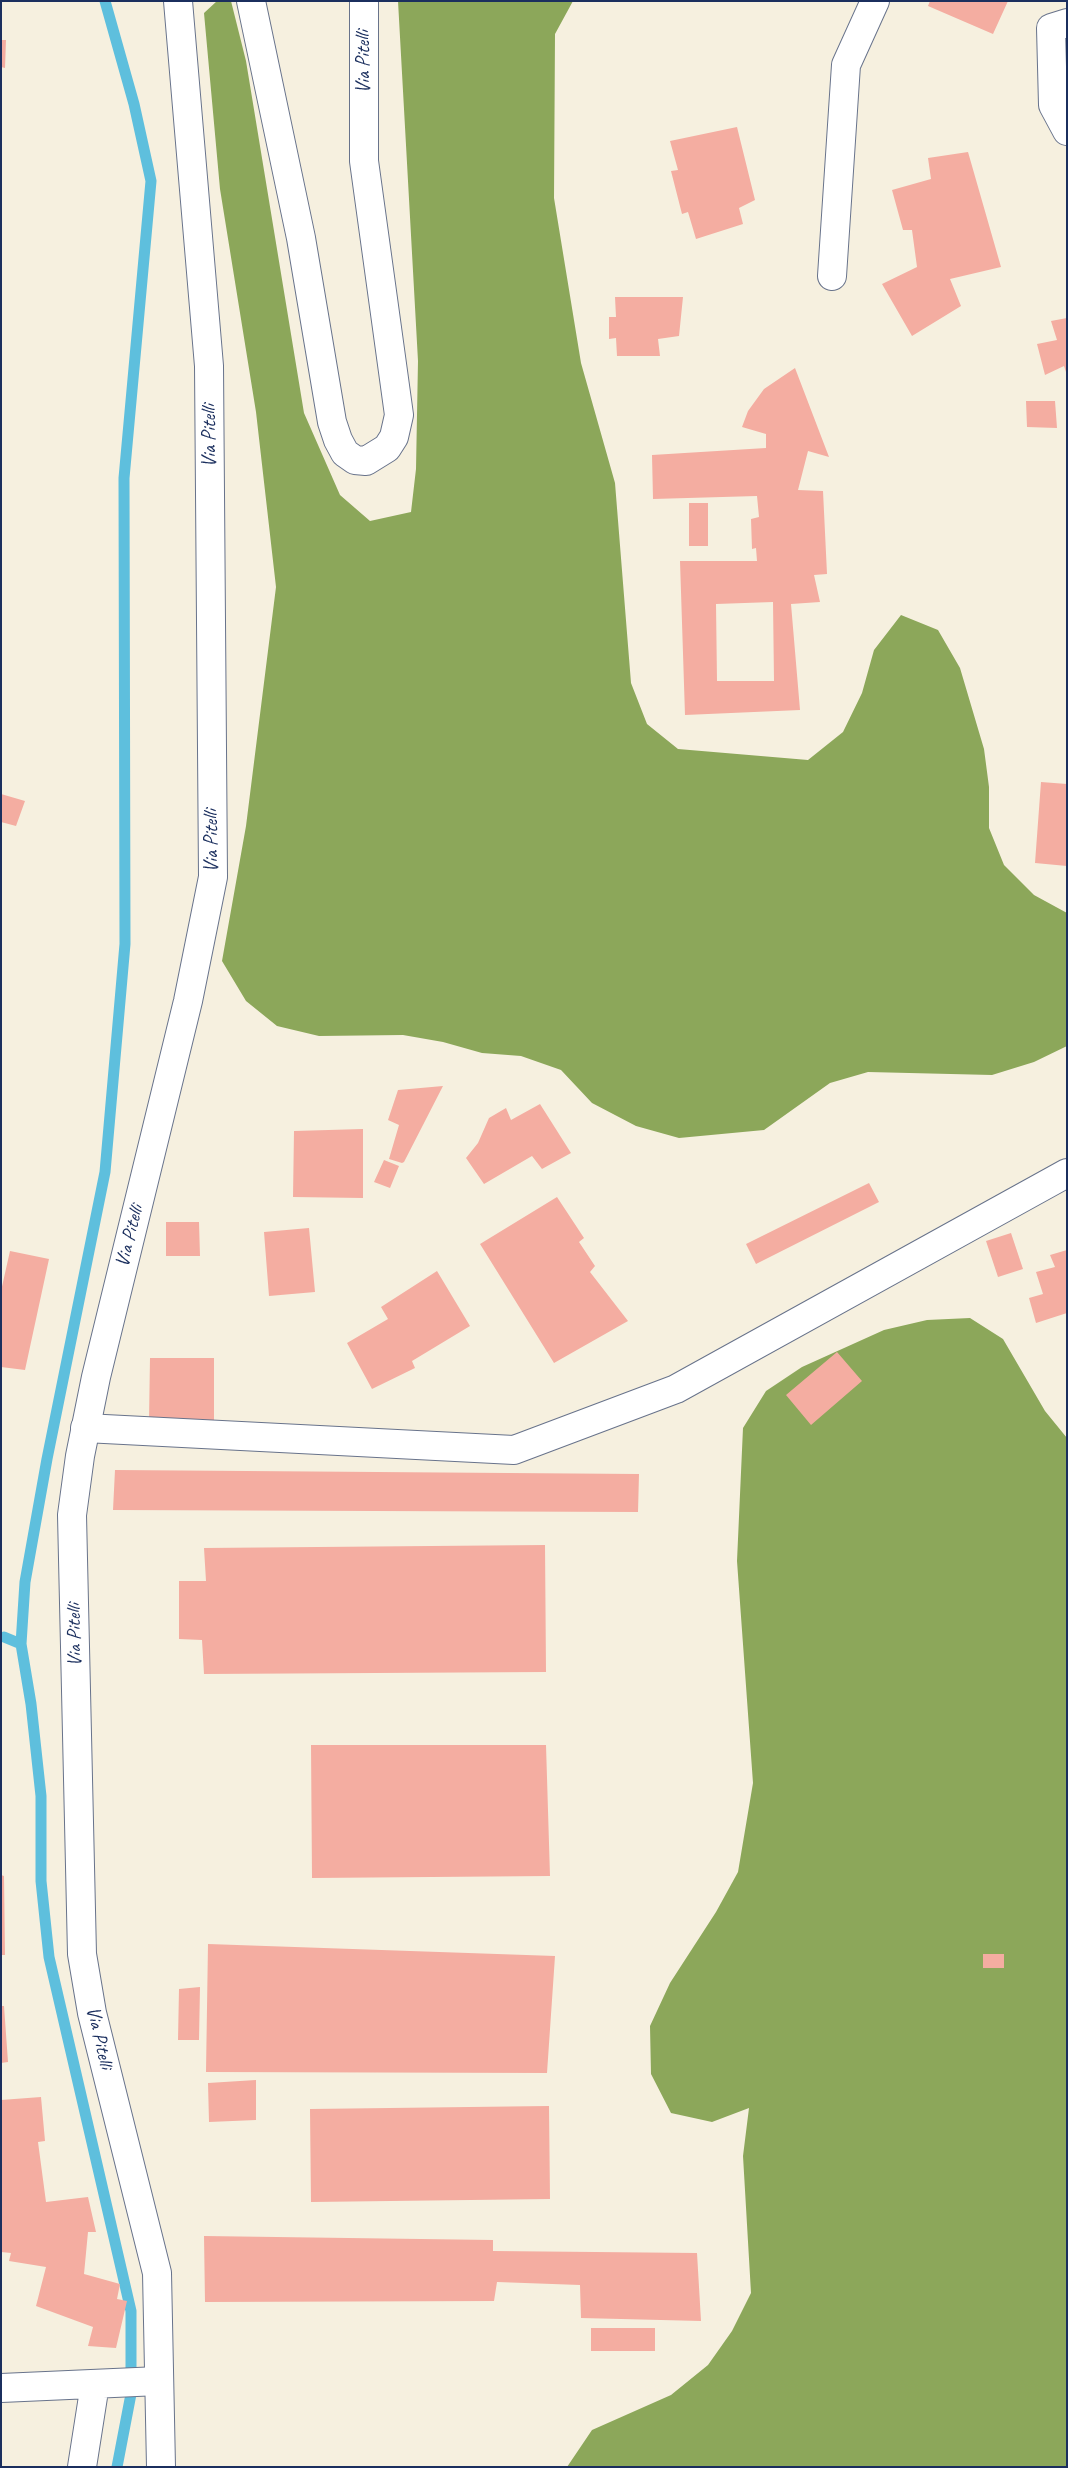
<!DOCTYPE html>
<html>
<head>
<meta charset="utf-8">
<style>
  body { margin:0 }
  #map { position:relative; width:1068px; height:2468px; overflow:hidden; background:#f6f0df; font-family:Caveat,sans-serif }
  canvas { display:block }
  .frame { position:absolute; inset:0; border:2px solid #1b2f5e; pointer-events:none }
</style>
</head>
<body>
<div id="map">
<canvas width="1068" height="2468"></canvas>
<div class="frame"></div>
</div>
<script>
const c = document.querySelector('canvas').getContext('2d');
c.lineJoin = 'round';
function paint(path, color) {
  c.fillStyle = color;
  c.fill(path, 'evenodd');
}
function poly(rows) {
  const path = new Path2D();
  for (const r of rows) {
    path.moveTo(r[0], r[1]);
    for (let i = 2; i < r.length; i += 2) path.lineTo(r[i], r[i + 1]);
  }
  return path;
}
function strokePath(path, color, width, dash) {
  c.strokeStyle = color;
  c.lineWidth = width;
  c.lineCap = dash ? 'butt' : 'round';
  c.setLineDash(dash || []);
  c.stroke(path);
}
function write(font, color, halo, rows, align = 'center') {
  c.font = font + ' Caveat,sans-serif';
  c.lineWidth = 4;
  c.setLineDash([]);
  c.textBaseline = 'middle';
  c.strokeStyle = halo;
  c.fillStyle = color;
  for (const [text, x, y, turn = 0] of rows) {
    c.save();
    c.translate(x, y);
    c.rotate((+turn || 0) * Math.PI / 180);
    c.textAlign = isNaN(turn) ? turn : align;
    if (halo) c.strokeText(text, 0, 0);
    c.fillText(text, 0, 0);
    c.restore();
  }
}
const forest = poly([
  [217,1,231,1,246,61,304,413,340,495,370,521,411,512,416,469,418,361,398,1,573,1,555,34,554,198,581,363,615,483,631,683,647,724,678,749,808,760,843,732,862,693,874,650,901,615,938,630,960,668,984,749,989,787,989,828,1004,865,1034,895,1067,913,1067,1046,1034,1062,992,1075,868,1072,830,1083,764,1130,679,1138,636,1126,592,1103,561,1070,521,1056,482,1053,443,1042,403,1035,319,1036,277,1026,246,1001,222,961,246,826,276,587,256,412,220,189,204,13],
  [970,1318,1003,1339,1045,1411,1067,1438,1067,2467,567,2467,592,2430,671,2395,708,2365,732,2331,751,2293,743,2156,749,2108,712,2122,671,2113,651,2074,650,2026,670,1983,716,1912,738,1872,753,1783,737,1561,743,1428,766,1391,802,1367,884,1330,927,1320]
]);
const stream = poly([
  [105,1,134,104,151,181,124,478,125,944,105,1172,47,1459,25,1582,21,1644,31,1704,41,1796,41,1881,49,1957,131,2311,131,2394,117,2467],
  [4,1637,21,1644]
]);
const building = poly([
  [930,1,1008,1,993,34,928,6],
  [1,40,6,40,5,68,1,67],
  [737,127,755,200,739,208,743,224,696,239,688,212,682,214,671,171,678,170,670,141],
  [968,152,1001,267,950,279,961,306,912,336,882,284,917,267,912,230,903,230,892,190,931,179,928,158],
  [615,297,683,297,679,336,658,339,660,356,617,356,616,338,609,339,609,317,616,317],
  [1067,318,1067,375,1064,366,1045,375,1037,344,1057,340,1051,321],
  [795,368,829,457,808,451,798,490,823,491,827,574,814,575,820,602,791,604,800,710,685,715,680,561,757,561,756,548,752,549,751,519,759,517,757,496,653,499,652,455,766,448,766,434,742,427,748,411,764,389],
  [773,602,774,681,717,681,716,604],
  [1026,401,1055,401,1057,428,1027,427],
  [689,503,708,503,708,546,689,546],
  [1041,782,1067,784,1067,866,1035,863],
  [1,794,25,801,16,826,1,822],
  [443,1086,404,1162,402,1163,389,1159,399,1125,388,1120,398,1090],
  [540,1104,571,1153,542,1169,532,1156,484,1184,466,1158,478,1143,489,1118,506,1108,511,1120],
  [363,1129,363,1198,293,1197,294,1131],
  [384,1160,399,1166,390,1188,374,1182],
  [869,1183,879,1202,756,1264,746,1244],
  [557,1197,584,1238,579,1242,595,1266,590,1272,628,1321,554,1363,480,1244],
  [166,1222,199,1222,200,1256,166,1256],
  [309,1228,315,1292,269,1296,264,1232],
  [1011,1233,1023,1269,998,1277,986,1241],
  [1067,1250,1067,1313,1036,1323,1029,1298,1043,1294,1036,1272,1055,1267,1050,1255],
  [10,1251,49,1259,25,1370,1,1367,1,1291],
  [437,1271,470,1326,412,1361,415,1368,372,1389,347,1343,388,1319,381,1307],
  [837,1352,862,1381,811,1425,786,1395],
  [150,1358,214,1358,214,1421,149,1421],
  [115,1470,639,1474,638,1512,113,1510],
  [545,1545,546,1672,204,1674,202,1640,179,1639,179,1581,206,1581,204,1548],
  [311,1745,546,1745,550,1876,312,1878],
  [1,1875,4,1876,5,1955,1,1955],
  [208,1944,555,1956,547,2073,206,2072],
  [983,1954,1004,1954,1004,1968,983,1968],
  [200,1987,199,2040,178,2040,179,1989],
  [1,2006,4,2006,8,2062,1,2063],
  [256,2080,256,2120,209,2122,208,2083],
  [41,2097,45,2141,38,2142,46,2202,88,2197,96,2232,88,2232,84,2274,120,2284,117,2299,127,2301,116,2348,88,2346,93,2327,36,2306,46,2267,9,2261,11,2253,1,2252,1,2100],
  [549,2106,550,2199,311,2202,310,2109],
  [204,2236,493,2240,493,2251,697,2253,701,2321,581,2318,580,2285,497,2282,494,2301,205,2302],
  [591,2328,655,2328,655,2351,591,2351]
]);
const minor = poly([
  [1067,23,1051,28,1053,105,1067,131],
  [832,276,846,65,875,1],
  [85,1428,514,1450,676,1389,1067,1173],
  [1,2388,159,2381],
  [82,2467,95,2384]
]);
const tertiary = poly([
  [251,1,301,238,332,422,338,440,345,453,355,460,366,461,387,448,394,437,399,415,364,161,364,1],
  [161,2467,157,2273,92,2013,82,1954,72,1515,80,1456,96,1377,188,1001,213,877,209,366,178,1]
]);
const streetNames = [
  ["Via Pitelli",364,62,-90],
  ["Via Pitelli",210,436,-90],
  ["Via Pitelli",212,841,-90],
  ["Via Pitelli",130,1236,-76],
  ["Via Pitelli",75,1635,-91],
  ["Via Pitelli",99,2038,77]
];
paint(forest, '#8ca75a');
strokePath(stream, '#5ebfdd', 11);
paint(building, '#f4ada1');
strokePath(minor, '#68738b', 30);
strokePath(tertiary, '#68738b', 30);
strokePath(minor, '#fff', 28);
strokePath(tertiary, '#fff', 28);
write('20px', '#1b2f5e', '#fff', streetNames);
</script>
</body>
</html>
